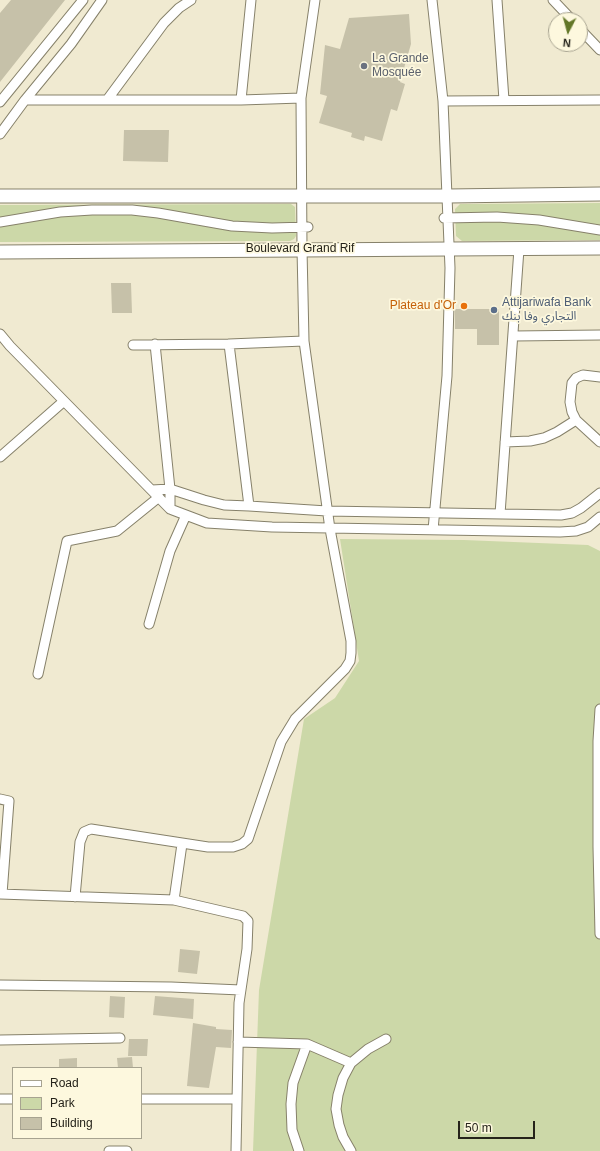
<!DOCTYPE html>
<html>
<head>
<meta charset="utf-8">
<style>
  body { margin:0 }
  #map { position:relative; width:600px; height:1151px; overflow:hidden; background:#f0ead1; font-family:Arial,sans-serif }
  canvas { display:block }
  .legend { position:absolute; left:12px; top:1067px; width:130px; height:72px; box-sizing:border-box; background:#fdf8de; border:1px solid #a7a390; margin:0; padding:5px 7px; list-style:none; font-size:12px; color:#25231a }
  .legend li { display:flex; align-items:center; gap:8px; height:20px }
  .legend b { width:20px; border:1px solid #a7a390 }
  .north { position:absolute; left:548px; top:12px; width:40px; height:40px; box-sizing:border-box; background:#fdf8de; border:1px solid #a7a390; border-radius:50%; rotate:186deg; font-size:11px; font-weight:700; line-height:16px; text-align:center; color:#25231a }
  .north::after { content:''; display:block; margin:auto; width:14px; height:18px; background:#637728; clip-path:polygon(50% 0,100% 100%,50% 72%,0 100%) }
  .scale { position:absolute; left:458px; top:1121px; width:77px; height:18px; box-sizing:border-box; border:2px solid #25231a; border-top:0; padding-left:5px; font-size:12px; line-height:14px; white-space:nowrap; color:#25231a; -webkit-text-stroke:3px #fdf8de; paint-order:stroke }
</style>
</head>
<body>
<div id="map">
<canvas width="600" height="1151"></canvas>
<ul class="legend">
<li><b style="height:5px;background:#fff"></b>Road</li>
<li><b style="height:11px;background:#ccd8a8"></b>Park</li>
<li><b style="height:11px;background:#c6c1a9"></b>Building</li>
</ul>
<div class="north">N</div>
<div class="scale">50 m</div>
</div>
<script>
const c = document.querySelector('canvas').getContext('2d');
c.lineJoin = 'round';
function paint(path, color) {
  c.fillStyle = color;
  c.fill(path, 'evenodd');
}
function poly(rows) {
  const path = new Path2D();
  for (const r of rows) {
    path.moveTo(r[0], r[1]);
    for (let i = 2; i < r.length; i += 2) path.lineTo(r[i], r[i + 1]);
  }
  return path;
}
function strokePath(path, color, width, dash) {
  c.strokeStyle = color;
  c.lineWidth = width;
  c.lineCap = dash ? 'butt' : 'round';
  c.setLineDash(dash || []);
  c.stroke(path);
}
function write(font, color, halo, rows, align = 'center') {
  c.font = font + ' Arial,"Noto Sans Arabic",sans-serif';
  c.lineWidth = 3.5;
  c.setLineDash([]);
  c.textBaseline = 'middle';
  c.strokeStyle = halo;
  c.fillStyle = color;
  for (const [text, x, y, turn = 0] of rows) {
    c.save();
    c.translate(x, y);
    c.rotate((+turn || 0) * Math.PI / 180);
    c.textAlign = isNaN(turn) ? turn : align;
    if (halo) c.strokeText(text, 0, 0);
    c.fillText(text, 0, 0);
    c.restore();
  }
}
const green = poly([
  [600,203,600,240,462,241,456,236,455,209,460,204],
  [291,204,295,207,296,236,294,239,290,241,0,242,0,205],
  [340,539,464,540,588,545,600,551,600,1151,253,1151,259,990,304,719,335,698,359,661]
]);
const building = poly([
  [11,0,65,0,0,82,0,13],
  [409,14,411,44,400,82,405,84,397,111,391,109,382,141,365,136,364,141,351,137,352,133,319,123,327,96,320,94,325,45,340,49,349,18],
  [124,130,169,130,168,162,123,161],
  [111,283,131,283,132,313,112,313],
  [455,309,499,309,499,345,477,345,477,329,455,329],
  [180,949,200,951,197,974,178,972],
  [110,996,125,997,124,1018,109,1017],
  [155,996,194,999,193,1019,153,1015],
  [193,1023,216,1027,216,1029,232,1030,231,1048,216,1047,209,1088,187,1086],
  [129,1039,148,1039,147,1056,128,1056],
  [132,1057,133,1068,118,1068,117,1058],
  [77,1058,77,1068,59,1068,59,1059]
]);
const street = poly([
  [432,0,443,101,450,268,447,376,433,530],
  [497,0,504,100],
  [553,0,572,20],
  [580,29,600,50],
  [25,100,241,100,301,98],
  [107,100,164,23,179,8,191,0],
  [241,100,251,0],
  [443,101,600,100],
  [0,102,83,0],
  [0,134,25,100,71,44,102,0],
  [444,218,497,217,539,220,600,230],
  [0,222,60,212,92,210,132,210,158,213,232,226,272,228,308,227],
  [0,334,10,346,170,509,207,523,272,527,560,532,576,531,588,527,600,517],
  [514,336,600,335],
  [155,344,170,489,170,509],
  [229,344,249,506],
  [133,345,229,344,304,341],
  [576,420,600,442],
  [505,442,530,441,544,438,557,432,576,420,572,412,570,402,572,383,576,378,583,375,600,377],
  [0,457,64,401],
  [152,490,170,489,204,500,224,505,249,506,327,511,561,515,572,513,581,508,600,493],
  [500,514,519,249],
  [149,624,170,551,186,515],
  [38,674,67,541,117,531,159,497],
  [600,709,598,741,598,847,600,934],
  [0,799,9,801,2,894],
  [182,844,174,900,243,916,248,921,247,949,239,1003,236,1151],
  [0,894,174,900],
  [75,897,80,842,84,832,91,829,208,847,233,847,242,844,248,839,281,742,295,719,345,669,350,661,351,653,351,641,330,529,304,341,302,249,301,98,315,0],
  [0,985,171,987,241,990],
  [0,1040,120,1038],
  [238,1042,307,1044,351,1063],
  [0,1099,13,1099],
  [141,1099,237,1099],
  [109,1151,127,1151],
  [299,1151,292,1130,291,1104,293,1083,307,1044],
  [351,1151,343,1137,339,1125,336,1109,338,1095,343,1078,351,1063,368,1049,386,1039]
]);
const secondary = poly([
  [0,196,448,196,600,194],
  [0,252,600,248]
]);
const markers = [
  [364,66,4,"#6b7280"],
  [464,306,4,"#e8710a"],
  [494,310,4,"#5c6f8a"]
];
const worshipNames = [
  ["La Grande",372,59],
  ["Mosquée",372,73]
];
const streetNames = [
  ["Boulevard Grand Rif",300,249]
];
const serviceNames = [
  ["Attijariwafa Bank",502,303],
  ["التجاري وفا بنك",502,317]
];
const foodNames = [
  ["Plateau d'Or",456,306]
];
paint(green, '#ccd8a8');
paint(building, '#c6c1a9');
strokePath(street, '#86816a', 11);
strokePath(secondary, '#86816a', 15);
strokePath(street, '#fff', 9);
strokePath(secondary, '#fff', 13);
for (const [x, y, r, color] of markers) {
  const dot = new Path2D();
  dot.arc(x, y, r, 0, 2 * Math.PI);
  c.fillStyle = color;
  c.fill(dot);
  strokePath(dot, '#fdf8de', 1.5);
}
write('12px', '#5b616d', '#fdf8de', worshipNames, 'left');
write('12px', '#25231a', '#fdf8de', streetNames);
write('12px', '#4e5e75', '#fdf8de', serviceNames, 'left');
write('12px', '#c56008', '#fdf8de', foodNames, 'right');
</script>
</body>
</html>
